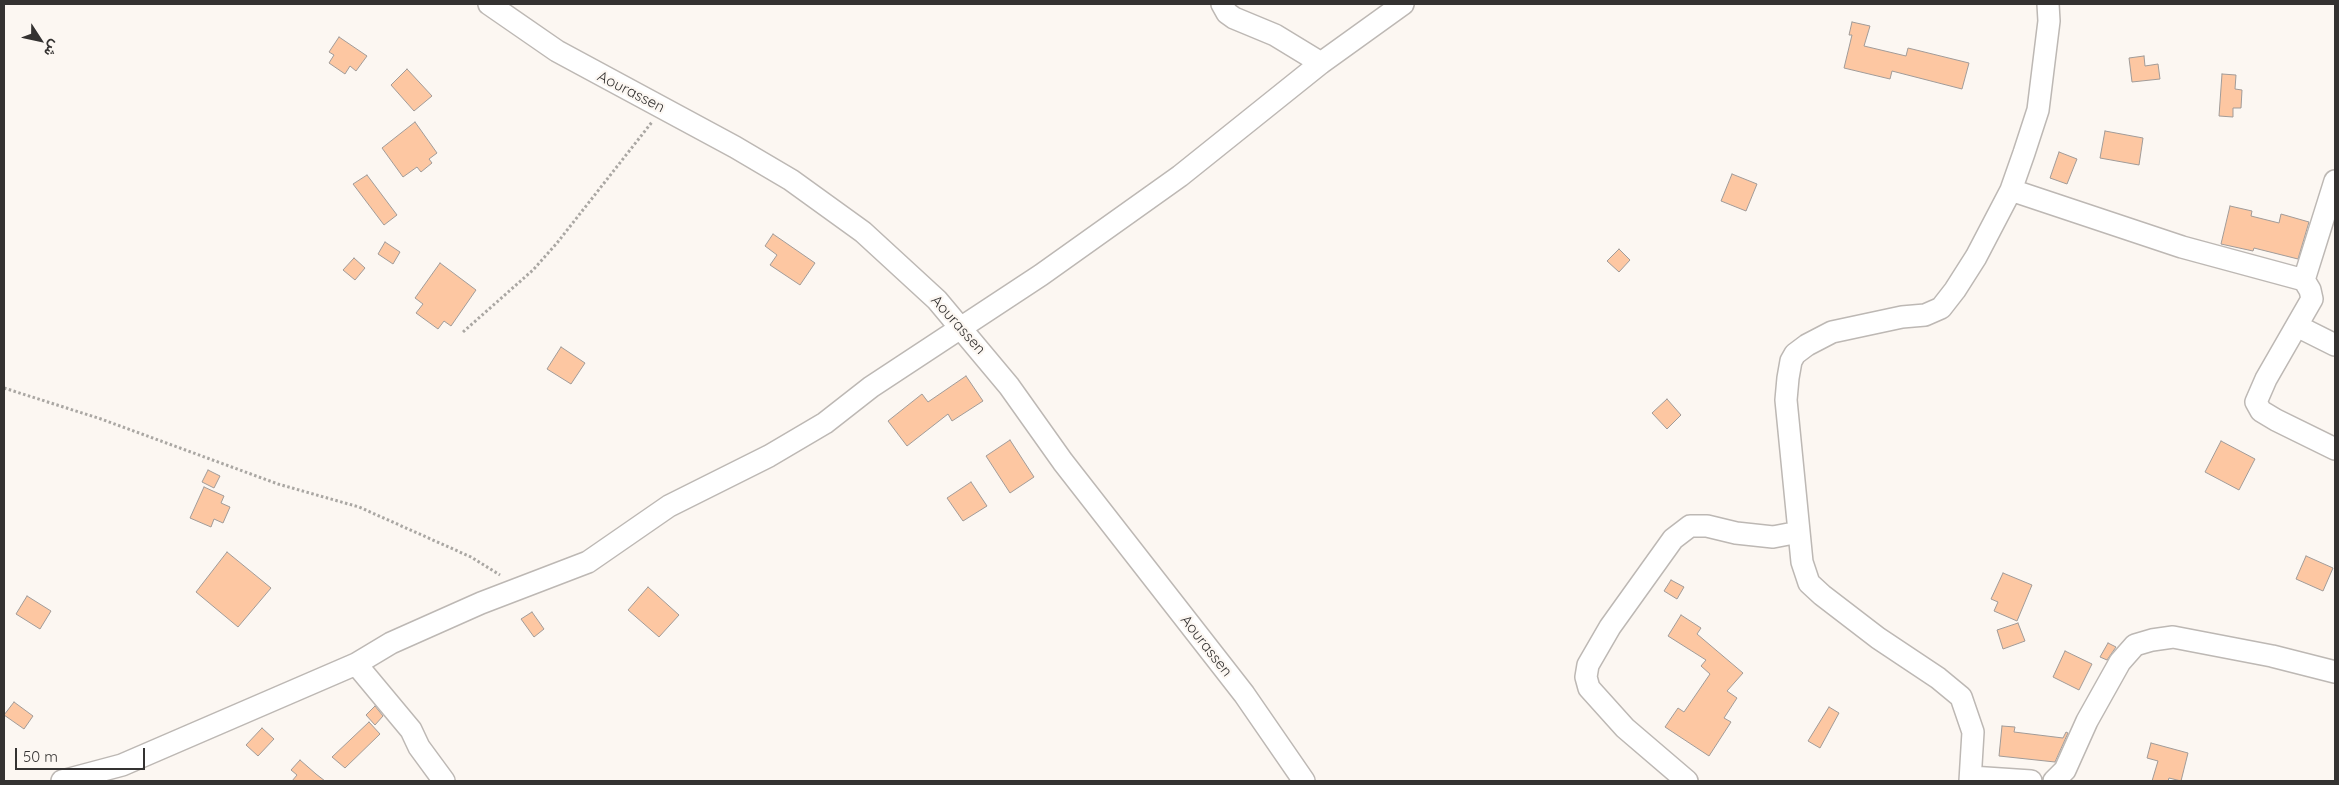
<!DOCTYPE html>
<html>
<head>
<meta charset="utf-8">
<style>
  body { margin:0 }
  #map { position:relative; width:2339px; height:785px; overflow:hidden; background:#fcf7f2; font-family:Quicksand,Vazirmatn,sans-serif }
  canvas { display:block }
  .frame { position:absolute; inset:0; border:5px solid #343231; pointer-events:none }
  .north { position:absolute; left:15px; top:15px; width:50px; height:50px; -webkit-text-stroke:4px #fcf7f2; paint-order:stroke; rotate:125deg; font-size:14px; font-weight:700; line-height:20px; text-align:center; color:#343231 }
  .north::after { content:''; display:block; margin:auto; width:18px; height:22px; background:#343231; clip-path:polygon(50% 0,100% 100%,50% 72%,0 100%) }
  .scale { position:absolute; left:15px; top:748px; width:130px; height:22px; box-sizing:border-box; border:2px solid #343231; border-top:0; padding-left:6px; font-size:15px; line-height:18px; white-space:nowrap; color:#343231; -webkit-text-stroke:4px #fcf7f2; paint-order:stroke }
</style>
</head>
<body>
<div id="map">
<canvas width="2339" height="785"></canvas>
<div class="frame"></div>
<div class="north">ش</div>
<div class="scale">50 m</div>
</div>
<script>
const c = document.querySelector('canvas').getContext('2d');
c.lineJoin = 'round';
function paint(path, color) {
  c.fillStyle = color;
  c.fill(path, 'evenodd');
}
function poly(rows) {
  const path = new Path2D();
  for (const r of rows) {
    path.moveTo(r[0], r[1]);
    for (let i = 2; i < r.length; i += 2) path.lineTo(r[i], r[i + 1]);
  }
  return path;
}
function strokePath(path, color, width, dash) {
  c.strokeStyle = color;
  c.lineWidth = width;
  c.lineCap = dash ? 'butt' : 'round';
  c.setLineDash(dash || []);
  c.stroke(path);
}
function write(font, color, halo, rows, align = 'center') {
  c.font = font + ' Quicksand,sans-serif';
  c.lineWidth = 4.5;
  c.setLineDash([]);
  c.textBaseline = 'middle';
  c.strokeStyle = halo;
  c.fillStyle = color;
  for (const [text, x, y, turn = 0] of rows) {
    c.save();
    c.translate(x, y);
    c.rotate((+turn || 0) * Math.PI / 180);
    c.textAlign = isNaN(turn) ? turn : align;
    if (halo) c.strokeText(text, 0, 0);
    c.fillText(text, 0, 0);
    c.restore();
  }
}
const building = poly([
  [1852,22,1870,26,1864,46,1906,56,1908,48,1969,63,1962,89,1892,71,1890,79,1844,68,1852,35,1849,35,1852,22],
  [339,37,367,56,356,71,350,66,345,74,329,63,334,55,329,52,339,37],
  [2144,56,2145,66,2158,64,2160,79,2132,82,2129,58,2144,56],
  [407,69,432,96,414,111,391,85,407,69],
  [2222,74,2236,75,2235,89,2242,90,2241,108,2233,108,2233,117,2219,116,2222,74],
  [415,122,437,153,429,159,432,163,421,172,417,167,403,177,382,148,415,122],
  [2105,131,2143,138,2139,165,2100,158,2105,131],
  [2059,152,2077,159,2067,184,2050,178,2059,152],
  [1732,174,1757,184,1746,211,1721,201,1732,174],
  [367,175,397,215,384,225,353,184,367,175],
  [2230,206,2252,211,2251,216,2279,223,2281,214,2309,222,2298,259,2254,248,2253,251,2221,244,2230,206],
  [773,234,815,263,800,285,770,265,777,255,765,246,773,234],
  [385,242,400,252,393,264,378,254,385,242],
  [1619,249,1630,260,1619,272,1607,261,1619,249],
  [354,258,365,268,355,280,343,270,354,258],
  [440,263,476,290,451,326,444,321,438,329,416,313,423,304,415,298,440,263],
  [561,347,585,363,571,384,547,369,561,347],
  [966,376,983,401,952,421,948,414,907,446,888,421,922,394,928,402,966,376],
  [1667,399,1681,415,1667,429,1652,413,1667,399],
  [1010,440,1034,477,1010,493,986,456,1010,440],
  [2221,441,2255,459,2239,490,2205,472,2221,441],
  [208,470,220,476,214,488,202,482,208,470],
  [971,482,987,506,963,521,947,498,971,482],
  [204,487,224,496,221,503,230,507,223,523,214,519,211,527,190,518,204,487],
  [227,552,271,588,238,627,196,592,227,552],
  [2306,556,2333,568,2323,591,2296,579,2306,556],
  [2003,573,2032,585,2017,621,1994,611,1998,602,1991,599,2003,573],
  [1671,580,1684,587,1677,599,1664,591,1671,580],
  [648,587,679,615,659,637,628,610,648,587],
  [27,596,51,611,40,629,16,614,27,596],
  [532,612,544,629,534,637,521,619,532,612],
  [1681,615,1701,628,1697,634,1743,673,1727,691,1737,698,1724,718,1731,722,1709,756,1665,727,1678,708,1684,712,1710,674,1701,666,1706,660,1668,636,1681,615],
  [2018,623,2025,641,2003,649,1997,630,2018,623],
  [2108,643,2116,647,2107,660,2100,657,2108,643],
  [2065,651,2092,664,2079,690,2053,677,2065,651],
  [14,702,33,716,24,729,4,715,14,702],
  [375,706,383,716,375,725,366,715,375,706],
  [1829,707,1839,713,1820,748,1808,741,1829,707],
  [369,722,380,734,345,768,332,757,369,722],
  [2002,726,2015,727,2014,732,2063,738,2066,732,2068,733,2055,762,1999,756,2002,726],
  [262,728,274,739,258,756,246,745,262,728],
  [2151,743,2188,753,2181,781,2169,778,2168,781,2152,781,2158,761,2147,758,2151,743],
  [300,760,316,774,325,781,292,781,297,775,291,770,300,760]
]);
const path = poly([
  [463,332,533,270,557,243,652,122],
  [4,388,101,419,278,484,359,507,471,557,500,575]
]);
const minor = poly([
  [489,4,557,51,735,147,791,180,863,232,937,300,1009,386,1063,462,1244,694,1304,781],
  [1222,4,1227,13,1234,18,1275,35,1321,63],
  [2011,190,2182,247,2304,280,2310,290,2312,299,2266,379,2256,402,2261,411,2276,420,2335,449],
  [2304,280,2335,181],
  [2297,326,2335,345],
  [356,664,411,730,419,747,444,781],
  [1971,777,2031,781],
  [62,781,122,765,356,664,391,643,481,603,588,562,669,506,769,456,825,423,871,387,1041,275,1180,176,1321,63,1403,4],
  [1687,781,1625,728,1589,688,1586,677,1588,665,1610,627,1673,539,1690,526,1707,526,1736,533,1773,537,1799,532],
  [1970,781,1973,732,1961,697,1938,678,1878,638,1822,595,1809,583,1802,562,1786,400,1788,378,1791,361,1795,354,1807,345,1832,332,1902,317,1925,315,1941,308,1955,290,1976,257,2011,190,2024,153,2038,110,2049,21,2048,4],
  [2054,781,2065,770,2087,721,2120,662,2135,645,2152,640,2173,637,2272,656,2335,672]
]);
const streetNames = [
  ["Aourassen",631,92,27],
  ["Aourassen",958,325,48],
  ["Aourassen",1206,646,52]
];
paint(building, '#fdc7a2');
strokePath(building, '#a19b98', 1);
strokePath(minor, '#bdb8b4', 24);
strokePath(path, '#aaa7a3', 3, [2.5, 2.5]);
strokePath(minor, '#fff', 21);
write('15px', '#343231', '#fcf7f2', streetNames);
</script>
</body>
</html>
